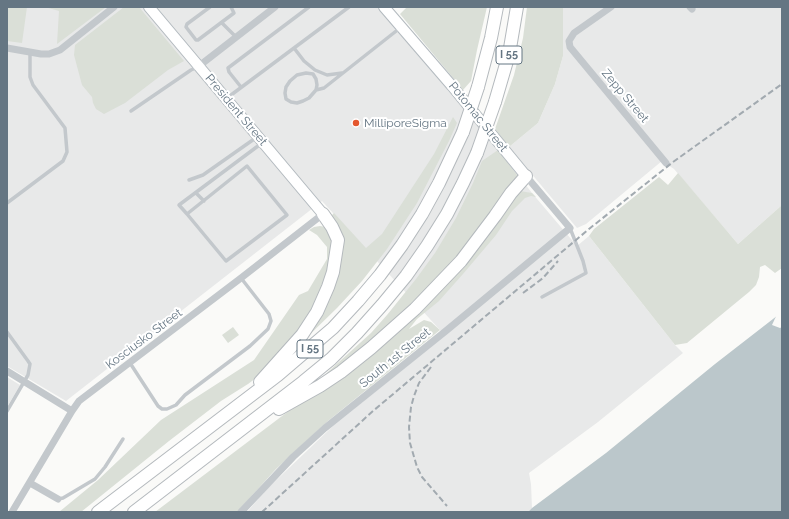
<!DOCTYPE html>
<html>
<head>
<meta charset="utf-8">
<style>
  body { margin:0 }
  #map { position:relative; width:789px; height:519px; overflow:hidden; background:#fafaf8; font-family:Raleway,sans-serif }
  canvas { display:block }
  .frame { position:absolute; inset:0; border:8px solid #657683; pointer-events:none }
</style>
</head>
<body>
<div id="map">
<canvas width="789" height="519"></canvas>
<div class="frame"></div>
</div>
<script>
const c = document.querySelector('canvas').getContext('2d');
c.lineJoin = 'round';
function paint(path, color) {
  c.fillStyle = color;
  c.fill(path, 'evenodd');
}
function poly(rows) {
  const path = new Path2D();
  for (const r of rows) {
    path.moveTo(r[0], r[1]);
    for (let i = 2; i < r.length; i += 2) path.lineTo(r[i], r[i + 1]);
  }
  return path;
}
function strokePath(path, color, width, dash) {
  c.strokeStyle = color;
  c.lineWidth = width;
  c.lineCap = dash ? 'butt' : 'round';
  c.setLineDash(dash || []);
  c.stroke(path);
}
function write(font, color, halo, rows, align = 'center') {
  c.font = font + ' Raleway,sans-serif';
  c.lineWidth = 4;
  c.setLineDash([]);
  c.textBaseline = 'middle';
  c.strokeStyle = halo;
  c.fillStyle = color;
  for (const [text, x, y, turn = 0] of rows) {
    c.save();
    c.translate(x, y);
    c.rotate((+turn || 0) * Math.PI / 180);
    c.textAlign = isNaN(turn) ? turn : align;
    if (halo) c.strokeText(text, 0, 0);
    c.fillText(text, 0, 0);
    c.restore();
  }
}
const built = poly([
  [7,7,378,7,498,150,532,193,577,246,589,236,675,345,683,353,598,422,529,473,531,484,532,508,528,512,247,512,266,490,333,426,444,336,440,330,322,201,66,401,7,366],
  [563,7,782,7,782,205,738,244,674,169,662,161,586,224,577,228,509,147,538,123,555,84,563,56],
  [7,377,20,385,7,407]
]);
const green = poly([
  [7,7,27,7,22,43,7,41],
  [45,7,106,7,57,44,59,11],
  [124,7,139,7,184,61,168,70,125,103,104,114,96,109,93,103,92,97,82,85,74,55,75,45],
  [407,7,487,7,477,50,471,81,463,90,400,14],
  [527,7,563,7,563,56,555,84,538,123,509,147,495,129,514,75,523,38],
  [453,117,457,123,449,141,417,203,387,249,362,281,337,308,294,350,335,275,331,218,332,215,334,213,366,248,382,234,434,154],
  [498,150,517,175,516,178,475,237,429,289,353,358,319,380,371,333,387,315,416,279,435,253,456,218,473,183,482,161],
  [678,173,738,244,782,205,782,268,775,273,765,265,760,267,759,277,756,285,749,292,687,343,675,345,589,236,594,229,659,177,668,185],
  [520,191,532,193,536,197,531,196,525,198,512,211,496,235,463,274,439,301,417,319,409,329,424,320,431,322,440,330,328,421,276,469,237,512,155,512,290,410,369,354],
  [320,226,326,227,334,236,330,271,307,323,260,375,248,384,221,401,169,441,81,512,59,512,98,480,161,420,254,360,299,295,308,291,327,259,327,247,317,235,309,230,314,227],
  [233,327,239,335,228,343,222,335]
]);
const water = poly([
  [782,312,782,512,528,512,532,508,606,453,715,364]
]);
const pier = poly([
  [782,310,782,327,780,328,772,325,778,312]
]);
const lane = poly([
  [210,7,187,24,186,27,196,40,198,40,234,13,231,7],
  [222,23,236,37],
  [294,48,304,61,315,70,327,75,342,73],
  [306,73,313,74,316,79,317,85,316,90,309,98,303,101,297,103,291,102,286,99,285,93,286,87,290,81,297,75,306,73],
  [241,87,229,72,228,68,309,7],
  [316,90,324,88,400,28],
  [227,98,349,7],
  [131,111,191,70,198,67],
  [189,180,203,175,257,137],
  [196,193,204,201],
  [7,203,63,161,67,152,65,128,33,85,30,77,30,52],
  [187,214,247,166,287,215,226,261,187,214,179,205,262,143],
  [542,297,586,273,583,261,570,228],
  [7,332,28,361,30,364,28,375,7,411],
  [130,363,158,406,162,409,167,409,176,405,185,395,250,346,268,329,271,321,269,314,241,278],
  [58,499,63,498,95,479,105,467,123,439]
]);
const street = poly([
  [611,7,574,33,569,41,570,47,666,163],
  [690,7,692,9],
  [7,48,41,54,49,54,60,50,114,7],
  [199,66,275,7],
  [7,371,72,411],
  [30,483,58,499],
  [12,512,72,411,79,401,241,278,323,214],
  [241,512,293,457,325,428,447,330,570,228,526,176]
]);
const secondary = poly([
  [149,7,323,214],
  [384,7,452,86,526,176]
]);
const highway = poly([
  [478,87,491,38,497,7],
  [495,102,509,54,517,7],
  [260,382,302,335,317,312,328,287,333,272,338,240,332,227,323,214],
  [279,409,320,386,341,372,371,348,415,309,461,261,495,216,511,193,526,176],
  [98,512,278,375,333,328,358,301,380,275,402,245,422,214,439,183,463,132],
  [134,512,303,382,331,359,357,333,382,305,406,276,427,246,447,214,463,183,477,153]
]);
const rail = poly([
  [523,293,543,278,558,261],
  [431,367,419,383,414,396,411,407,409,427,410,443,417,467,422,477,447,506],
  [262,512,373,411,589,229,673,162,782,84]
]);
const highwayBridge = poly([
  [463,132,478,87],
  [477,153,495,102]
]);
const markers = [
  [356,123,4,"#e4572e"]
];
const shields = [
  [509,55,26],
  [310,349,26]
];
const shieldNames = [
  ["I 55",509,55],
  ["I 55",310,349]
];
const streetNames = [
  ["Zepp Street",625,96,50],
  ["President Street",236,110,50],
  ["Potomac Street",478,117,51],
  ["Kosciusko Street",144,339,-37],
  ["South 1st Street",395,358,-39]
];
const poiNames = [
  ["MilliporeSigma",364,123]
];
paint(built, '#e8e9e9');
paint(green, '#dadfd7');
paint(water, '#bbc7cb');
paint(pier, '#fafaf8');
strokePath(secondary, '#b3babf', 12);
strokePath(highway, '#b4b9bd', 14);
strokePath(lane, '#c3c8cc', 3.5);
strokePath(street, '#c3c8cc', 7);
strokePath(secondary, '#fff', 10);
strokePath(highway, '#fff', 12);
strokePath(rail, '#a2aab0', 2, [6, 3]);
strokePath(highwayBridge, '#b4b9bd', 14, []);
strokePath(highwayBridge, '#fff', 12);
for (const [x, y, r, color] of markers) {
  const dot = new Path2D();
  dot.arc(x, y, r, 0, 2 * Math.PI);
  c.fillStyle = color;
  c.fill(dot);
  strokePath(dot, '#fff', 1.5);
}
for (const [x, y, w] of shields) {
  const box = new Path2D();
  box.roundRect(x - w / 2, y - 9, w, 18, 3);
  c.fillStyle = '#fff';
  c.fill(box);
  strokePath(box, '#657683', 1);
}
write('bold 11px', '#657683', null, shieldNames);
write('12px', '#657683', '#fff', streetNames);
write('12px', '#657683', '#fff', poiNames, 'left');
</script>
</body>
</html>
